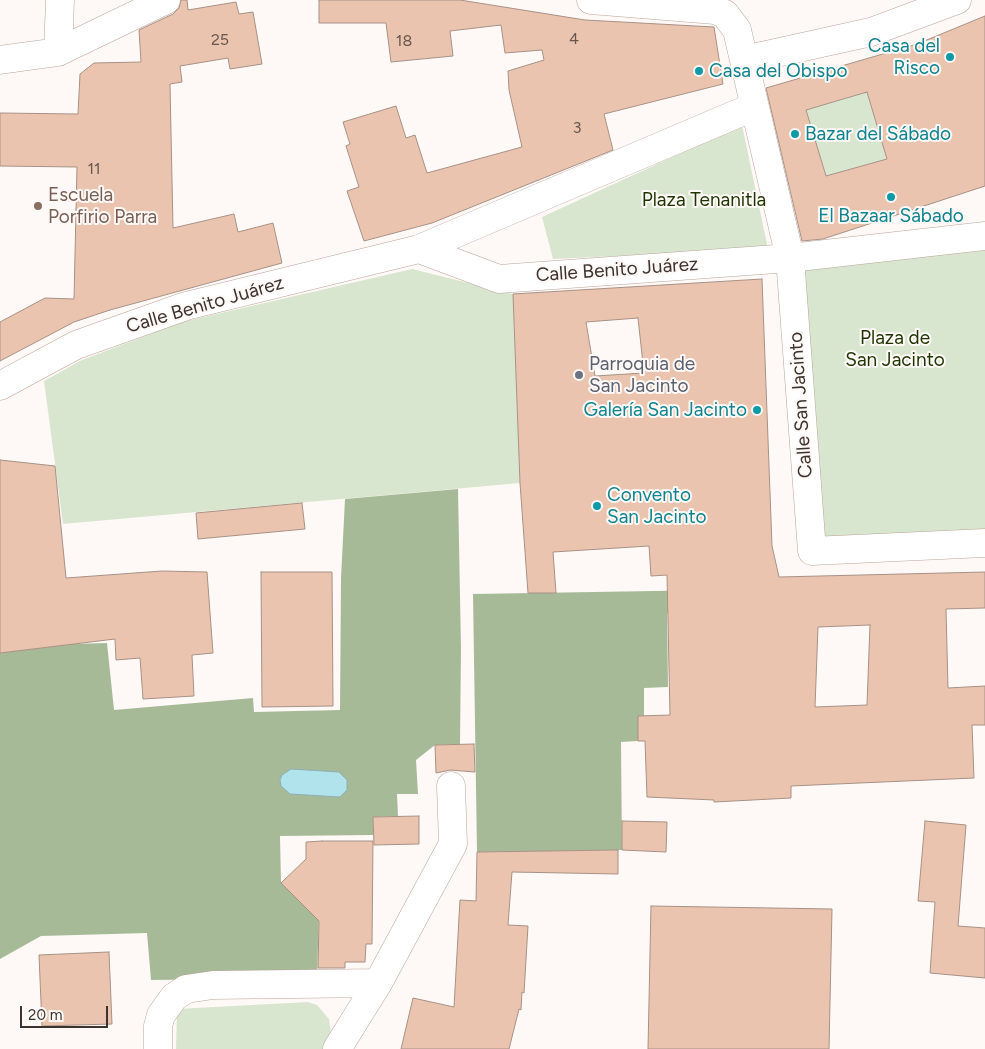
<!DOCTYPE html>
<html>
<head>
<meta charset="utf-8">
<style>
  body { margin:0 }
  #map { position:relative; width:985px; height:1049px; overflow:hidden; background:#fef9f7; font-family:Figtree,sans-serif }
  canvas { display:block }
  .scale { position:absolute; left:20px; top:1006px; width:88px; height:22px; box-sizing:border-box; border:2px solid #3c332e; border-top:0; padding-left:6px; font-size:15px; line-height:18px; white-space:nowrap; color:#3c332e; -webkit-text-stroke:4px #fef9f7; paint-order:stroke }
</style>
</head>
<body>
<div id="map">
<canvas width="985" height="1049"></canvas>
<div class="scale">20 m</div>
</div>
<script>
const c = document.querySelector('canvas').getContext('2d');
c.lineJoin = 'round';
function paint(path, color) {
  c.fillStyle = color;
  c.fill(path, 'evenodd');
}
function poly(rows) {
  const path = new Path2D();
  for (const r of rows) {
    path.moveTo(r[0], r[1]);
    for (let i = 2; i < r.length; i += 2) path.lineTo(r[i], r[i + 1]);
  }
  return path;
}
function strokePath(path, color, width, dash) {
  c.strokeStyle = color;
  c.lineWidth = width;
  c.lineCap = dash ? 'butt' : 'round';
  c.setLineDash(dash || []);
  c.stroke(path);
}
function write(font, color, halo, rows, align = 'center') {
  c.font = font + ' Figtree,sans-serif';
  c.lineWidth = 4;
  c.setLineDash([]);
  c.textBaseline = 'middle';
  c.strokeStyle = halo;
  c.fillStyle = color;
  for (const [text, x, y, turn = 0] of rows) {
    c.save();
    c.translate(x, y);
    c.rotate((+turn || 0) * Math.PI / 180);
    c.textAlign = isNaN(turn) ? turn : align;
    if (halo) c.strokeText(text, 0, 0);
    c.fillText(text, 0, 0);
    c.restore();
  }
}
const green = poly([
  [867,92,887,159,826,176,806,110],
  [742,125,768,249,553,259,542,217],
  [985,248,985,529,821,538,799,269],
  [412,269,513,294,520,483,63,524,44,381,82,360,182,322],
  [308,1002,317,1005,329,1019,331,1034,324,1049,176,1049,177,1009]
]);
const forest = poly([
  [458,489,461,649,460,744,435,745,416,760,418,794,397,794,398,816,373,817,373,835,280,836,281,883,301,903,319,909,317,978,151,980,147,933,41,936,0,959,0,653,72,644,107,643,114,710,253,698,254,712,340,710,341,578,345,499],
  [714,590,735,612,667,613,668,687,644,688,644,716,638,716,638,741,621,742,622,850,477,852,473,594]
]);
const water = poly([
  [291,769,339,772,347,780,347,790,340,797,290,794,281,786,280,780,282,775,291,769]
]);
const building = poly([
  [181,0,187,0,188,10,236,2,239,14,253,12,262,64,230,69,228,58,180,66,182,82,170,84,173,228,234,214,238,232,273,223,282,263,110,310,74,322,0,361,0,322,45,298,74,299,77,167,0,166,0,113,78,114,80,74,94,63,141,62,139,30,173,14,179,8,181,0],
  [319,0,460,0,585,20,714,27,723,84,604,114,613,150,432,223,364,241,347,191,359,187,346,146,350,144,343,122,396,106,406,138,415,135,427,173,522,147,509,90,508,71,544,60,542,50,505,53,501,25,450,31,453,56,391,62,386,23,319,23,319,0],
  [985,16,985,186,823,239,802,241,766,88,917,44,985,16],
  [867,92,887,159,826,176,806,110,867,92],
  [762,279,772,546,779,577,985,572,985,608,946,609,948,688,985,686,985,725,972,725,974,778,791,786,791,798,714,802,714,800,647,797,645,741,638,741,638,716,670,715,667,575,651,576,649,546,553,552,556,593,528,593,520,483,513,294,762,279],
  [638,318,644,373,595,376,586,322,638,318],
  [870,625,867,705,815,707,818,627,870,625],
  [0,460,55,466,66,578,162,571,207,572,213,653,192,655,194,696,143,699,140,658,116,660,115,639,0,653,0,460],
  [302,503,305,529,198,539,196,513,302,503],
  [261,572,332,572,333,706,262,707,261,572],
  [474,744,475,772,450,770,436,773,435,745,474,744],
  [419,816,419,844,374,845,373,817,419,816],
  [622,821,667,822,666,852,622,850,622,821],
  [925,821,966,825,958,926,985,928,985,978,930,973,935,902,918,901,925,821],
  [322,841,373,841,372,944,366,944,365,962,345,962,345,968,318,968,319,921,281,883,306,859,306,842,322,841],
  [618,850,618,874,512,872,508,925,528,926,524,993,522,992,521,1010,519,1009,509,1049,401,1049,413,998,454,1007,460,900,476,901,477,852,618,850],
  [651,906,832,909,829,1049,648,1049,651,906],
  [109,952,112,1024,42,1026,39,955,109,952]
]);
const minor = poly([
  [591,0,715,10,725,14,737,30,790,258,812,551,985,543],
  [58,52,60,0],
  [0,60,58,52,166,0],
  [744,60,871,32,957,0],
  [419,249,499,279,790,258,985,236],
  [0,386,76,345,186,306,419,249,753,107],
  [158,1049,158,1026,161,1015,174,997,186,989,213,985,378,983],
  [337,1049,378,983,453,844,451,786]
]);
const markers = [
  [950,57,5,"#0f9aa8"],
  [699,71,5,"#0f9aa8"],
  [795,134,5,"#0f9aa8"],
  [891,197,5,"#0f9aa8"],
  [38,206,5,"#8d6e63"],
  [579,375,5,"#6b7280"],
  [757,410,5,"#0f9aa8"],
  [597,506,5,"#0f9aa8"]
];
const numberNames = [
  ["4",574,39],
  ["25",220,40],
  ["18",404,41],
  ["3",577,128],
  ["11",94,169]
];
const cultureNames = [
  ["Casa del",940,46,"right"],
  ["Risco",940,68,"right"],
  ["Casa del Obispo",709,71],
  ["Bazar del Sábado",805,134],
  ["El Bazaar Sábado",891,216,"center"],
  ["Galería San Jacinto",747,410,"right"],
  ["Convento",607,495],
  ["San Jacinto",607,517]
];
const educationNames = [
  ["Escuela",48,195],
  ["Porfirio Parra",48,217]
];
const parkNames = [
  ["Plaza Tenanitla",704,200],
  ["Plaza de",895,338],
  ["San Jacinto",895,360]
];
const streetNames = [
  ["Calle Benito Juárez",617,270,-4],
  ["Calle Benito Juárez",205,305,-16],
  ["Calle San Jacinto",801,405,-94]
];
const worshipNames = [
  ["Parroquia de",589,364],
  ["San Jacinto",589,386]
];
paint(green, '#d9e6cf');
paint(forest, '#a7ba97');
paint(water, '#b1e3ed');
strokePath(water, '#8eaeb4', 1);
paint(building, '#ebc4b0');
strokePath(building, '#a79185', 1);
strokePath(minor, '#baa398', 29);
strokePath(minor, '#fff', 28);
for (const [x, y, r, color] of markers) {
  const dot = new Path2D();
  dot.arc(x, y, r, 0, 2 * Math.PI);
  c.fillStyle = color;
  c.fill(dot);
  strokePath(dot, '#fef9f7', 2);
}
write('16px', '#68574e', null, numberNames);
write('19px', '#0d838f', '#fef9f7', cultureNames, 'left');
write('19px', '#785e54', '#fef9f7', educationNames, 'left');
write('19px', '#1d3400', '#fef9f7', parkNames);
write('19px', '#3c332e', '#fef9f7', streetNames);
write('19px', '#5b616d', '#fef9f7', worshipNames, 'left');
</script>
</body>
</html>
